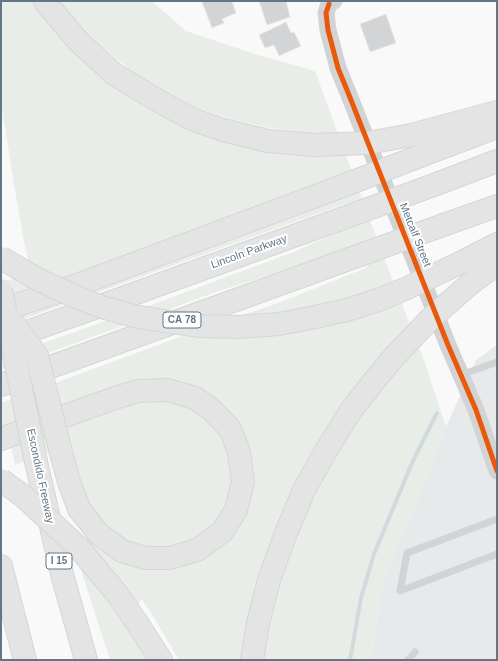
<!DOCTYPE html>
<html>
<head>
<meta charset="utf-8">
<style>
  body { margin:0 }
  #map { position:relative; width:498px; height:661px; overflow:hidden; background:#f9f9f9; font-family:Helvetica,sans-serif }
  canvas { display:block }
  .frame { position:absolute; inset:0; border:2px solid #627685; pointer-events:none }
</style>
</head>
<body>
<div id="map">
<canvas width="498" height="661"></canvas>
<div class="frame"></div>
</div>
<script>
const c = document.querySelector('canvas').getContext('2d');
c.lineJoin = 'round';
function paint(path, color) {
  c.fillStyle = color;
  c.fill(path, 'evenodd');
}
function poly(rows) {
  const path = new Path2D();
  for (const r of rows) {
    path.moveTo(r[0], r[1]);
    for (let i = 2; i < r.length; i += 2) path.lineTo(r[i], r[i + 1]);
  }
  return path;
}
function strokePath(path, color, width, dash) {
  c.strokeStyle = color;
  c.lineWidth = width;
  c.lineCap = dash ? 'butt' : 'round';
  c.setLineDash(dash || []);
  c.stroke(path);
}
function write(font, color, halo, rows, align = 'center') {
  c.font = font + ' Helvetica,sans-serif';
  c.lineWidth = 4;
  c.setLineDash([]);
  c.textBaseline = 'middle';
  c.strokeStyle = halo;
  c.fillStyle = color;
  for (const [text, x, y, turn = 0] of rows) {
    c.save();
    c.translate(x, y);
    c.rotate((+turn || 0) * Math.PI / 180);
    c.textAlign = isNaN(turn) ? turn : align;
    if (halo) c.strokeText(text, 0, 0);
    c.fillText(text, 0, 0);
    c.restore();
  }
}
const built = poly([
  [497,345,497,660,371,660,383,579,413,510,446,427,476,360]
]);
const green = poly([
  [1,1,36,1,110,80,148,108,186,126,223,139,319,134,306,133,269,128,231,119,195,107,167,93,139,78,117,59,88,36,57,1,152,1,186,31,255,54,315,71,385,261,424,360,446,427,413,510,383,579,371,660,261,660,265,640,280,574,308,502,398,338,381,355,338,416,246,660,179,660,150,611,142,600,122,618,150,660,110,660,75,552,80,540,88,537,99,546,208,550,249,461,169,381,147,379,1,431,1,403,166,342,286,300,368,267,360,246,219,291,1,370,1,358,162,301,296,251,355,224,347,203,1,327,1,318,336,177,121,258,1,301,1,282,22,277,30,269,24,241,14,185,1,101],
  [170,400,187,406,201,413,223,437,228,450,233,475,231,490,227,503,222,513,214,522,205,532,194,539,182,544,168,547,140,547,111,534,88,506,69,445,15,465,11,447,71,424,136,402]
]);
const stream = poly([
  [350,660,361,598,374,554,412,463,437,413]
]);
const building = poly([
  [204,1,232,1,236,13,222,19,224,23,212,28,202,2,204,1],
  [259,1,286,1,290,17,267,25,259,1],
  [386,14,396,43,370,52,360,24,386,14],
  [286,22,291,33,294,32,301,46,279,56,274,45,265,48,259,35,286,22]
]);
const service = poly([
  [461,375,497,362],
  [497,519,407,553,400,591,497,554],
  [408,660,415,652]
]);
const tertiary = poly([
  [334,1,329,4,326,13,328,30,338,68,349,95,448,345,476,410,497,471]
]);
const motorway = poly([
  [45,1,51,9,79,42,114,74,155,99,192,119,223,130,268,141,314,145],
  [411,135,497,112],
  [420,156,497,127],
  [431,186,497,161],
  [446,224,497,206],
  [462,262,497,244],
  [471,283,497,264],
  [1,310,61,291,340,187],
  [4,340,103,305,349,216],
  [1,385,363,254],
  [1,439,115,398,138,391,168,390,195,398,211,409,230,429,239,452,243,482,236,510,222,532,197,550,170,558,145,558,122,551,99,534,79,509,69,482,61,453],
  [36,462,62,574,86,660],
  [1,566,25,660],
  [139,626,161,660],
  [252,660,258,623,269,580,286,533,304,490,327,449,352,409,374,381,394,357]
]);
const motorwayBridge = poly([
  [314,145,368,143,411,135],
  [340,187,420,156],
  [349,216,431,186],
  [363,254,446,224],
  [1,258,39,280,83,300,105,308,134,316,164,321,201,326,237,327,279,324,315,317,347,310,381,299,405,289,462,262],
  [1,290,36,462],
  [11,320,37,356,61,453],
  [394,357,430,319,471,283],
  [1,480,23,496,78,547,118,595,139,626]
]);
const cycleway = poly([
  [329,4,326,13,328,30,338,68,349,95,448,345,476,410,497,471]
]);
const shields = [
  [182,320,38],
  [59,561,26]
];
const shieldNames = [
  ["CA 78",182,320],
  ["I 15",59,561]
];
const streetNames = [
  ["Metcalf Street",415,235,68],
  ["Lincoln Parkway",249,252,-20],
  ["Escondido Freeway",40,476,78]
];
paint(built, '#e7e9ea');
paint(green, '#e9ede7');
strokePath(stream, '#d1dadd', 4);
paint(building, '#d2d4d5');
strokePath(building, '#e8e8e8', 1);
strokePath(motorway, '#d4d6d7', 24);
strokePath(service, '#d2d3d4', 7);
strokePath(tertiary, '#d2d3d4', 17);
strokePath(motorway, '#e4e4e5', 22);
strokePath(motorwayBridge, '#d4d6d7', 24, []);
strokePath(motorwayBridge, '#e4e4e5', 22);
strokePath(cycleway, '#e8590c', 5);
for (const [x, y, w] of shields) {
  const box = new Path2D();
  box.roundRect(x - w / 2, y - 8, w, 16, 3);
  c.fillStyle = '#fff';
  c.fill(box);
  strokePath(box, '#627685', 1);
}
write('bold 10px', '#627685', null, shieldNames);
write('11px', '#627685', '#fff', streetNames);
</script>
</body>
</html>
